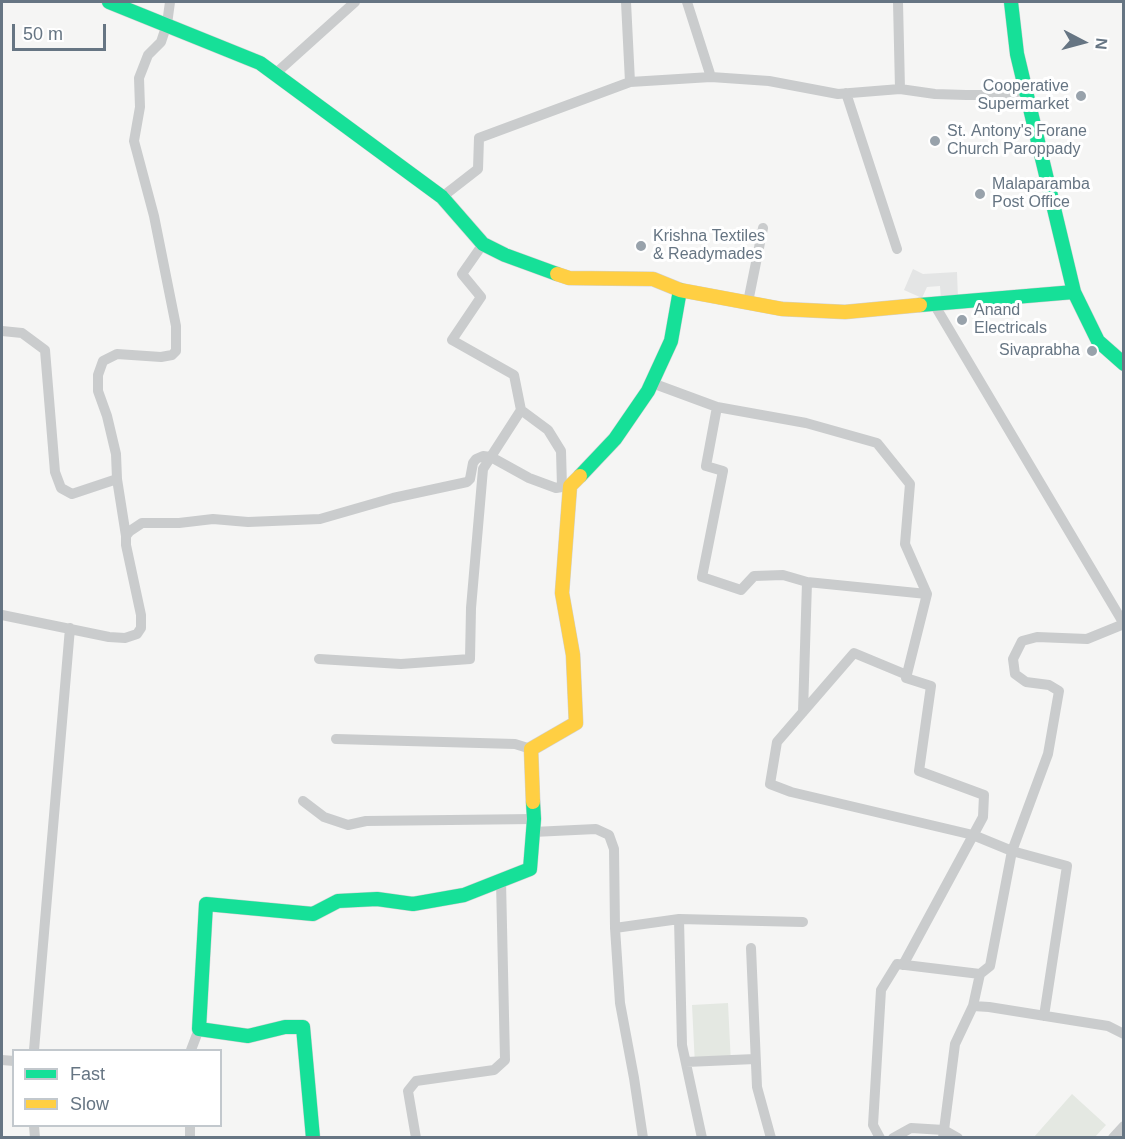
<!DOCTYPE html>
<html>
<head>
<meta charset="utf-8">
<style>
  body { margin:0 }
  #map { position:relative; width:1125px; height:1139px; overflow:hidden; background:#f5f5f4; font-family:Helvetica,sans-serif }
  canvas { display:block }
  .frame { position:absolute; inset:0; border:3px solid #667583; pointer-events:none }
  .legend { position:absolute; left:12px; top:1049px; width:210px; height:78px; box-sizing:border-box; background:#fff; border:2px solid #c2c8cd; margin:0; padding:8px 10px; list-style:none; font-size:18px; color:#667583 }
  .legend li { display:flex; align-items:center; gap:12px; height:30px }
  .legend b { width:30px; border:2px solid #c2c8cd }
  .north { position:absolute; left:1053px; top:12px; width:60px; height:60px; -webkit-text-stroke:4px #fff; paint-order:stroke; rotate:96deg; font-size:16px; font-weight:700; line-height:24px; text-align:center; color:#667583 }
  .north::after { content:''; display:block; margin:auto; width:21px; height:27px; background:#667583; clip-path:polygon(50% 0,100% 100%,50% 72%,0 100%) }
  .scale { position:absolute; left:12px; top:24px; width:94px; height:27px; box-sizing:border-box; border:3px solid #667583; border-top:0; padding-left:8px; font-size:18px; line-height:21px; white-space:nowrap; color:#667583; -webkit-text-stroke:4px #fff; paint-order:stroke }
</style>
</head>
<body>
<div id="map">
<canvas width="1125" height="1139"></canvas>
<div class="frame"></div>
<ul class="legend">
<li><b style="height:8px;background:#16e098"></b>Fast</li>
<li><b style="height:8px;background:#ffcf43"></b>Slow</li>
</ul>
<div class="north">N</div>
<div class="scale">50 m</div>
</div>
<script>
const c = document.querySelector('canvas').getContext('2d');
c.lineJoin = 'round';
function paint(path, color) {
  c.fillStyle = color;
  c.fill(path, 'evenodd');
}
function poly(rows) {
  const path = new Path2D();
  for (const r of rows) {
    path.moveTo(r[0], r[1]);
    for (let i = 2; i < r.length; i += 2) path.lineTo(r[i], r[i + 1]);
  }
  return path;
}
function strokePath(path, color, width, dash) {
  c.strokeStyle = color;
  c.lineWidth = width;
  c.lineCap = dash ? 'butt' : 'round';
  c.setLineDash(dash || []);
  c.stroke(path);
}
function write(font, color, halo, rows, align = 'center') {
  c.font = font + ' Helvetica,sans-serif';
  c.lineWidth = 6;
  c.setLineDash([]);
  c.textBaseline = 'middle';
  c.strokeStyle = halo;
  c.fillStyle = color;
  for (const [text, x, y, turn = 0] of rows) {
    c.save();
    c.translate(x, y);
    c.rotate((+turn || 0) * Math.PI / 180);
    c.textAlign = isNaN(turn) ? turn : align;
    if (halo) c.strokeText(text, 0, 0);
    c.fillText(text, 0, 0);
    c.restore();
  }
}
const built = poly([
  [913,269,923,274,957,272,958,299,941,300,940,286,927,287,922,298,904,290]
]);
const green = poly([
  [728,1003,731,1064,695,1066,692,1005],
  [1072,1094,1106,1125,1095,1137,1034,1137]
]);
const street = poly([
  [687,2,711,77,769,81,838,94,900,89,935,94,966,95,1001,95,1026,90],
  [898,2,900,89],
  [275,74,355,2],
  [630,82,711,77],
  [846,93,897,249],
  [442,197,478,169,479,138,630,82,626,2],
  [483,244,462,274,481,297,452,340,514,375,521,410,548,430,561,451,562,487,568,486],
  [748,302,763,228],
  [2,331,22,333,45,350,55,472,61,488,72,494,117,479],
  [652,383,717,407,806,423,877,443,910,484,905,544,927,594],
  [717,407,706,466,723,471,702,577,741,590,754,576,783,575,807,582,927,594,906,678,931,686,919,771,984,795,983,817,903,965],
  [126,536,117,479,116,454,107,416,98,391,98,375,103,361,117,354,161,357,172,355,176,351,176,326,154,216,134,141,140,107,139,78,148,55,161,42,167,24,170,2],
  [2,615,109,637,125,638,137,634,141,628,141,615,126,545,126,536,130,531,142,523,179,523,213,519,248,522,320,519,393,498,467,482,470,479,473,463,476,459,483,456,491,457,529,478,556,488,562,487],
  [319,659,401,664,470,659,471,608,483,469,521,410],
  [907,675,854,653,777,742,770,784,791,792,973,835,1012,851,1048,754,1059,691,1049,685,1026,682,1015,674,1013,659,1022,641,1037,637,1087,639,1124,624,934,304],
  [803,712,807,582],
  [336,739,515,744,531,749],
  [303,801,324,817,348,825,366,821,534,819],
  [533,832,596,829,609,835,614,849,615,928,620,1003,634,1078,643,1138],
  [679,919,803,922],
  [615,928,679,919,682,1045,702,1138],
  [751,948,757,1087,771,1138],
  [973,1006,989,1007,1108,1026,1124,1034],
  [34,1050,70,628],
  [191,1050,199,1029],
  [2,1060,14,1061],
  [686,1062,755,1059],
  [34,1126,35,1138],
  [190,1126,190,1138],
  [416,1138,408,1091,416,1081,494,1070,505,1060,501,881],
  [880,1138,873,1125,881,990,897,964,980,974,990,966,1012,851,1067,866,1044,1016],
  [893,1138,911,1128,944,1130,955,1044,973,1006,980,974],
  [943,1138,944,1130,958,1138],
  [1113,1138,1124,1126]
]);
const fast = poly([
  [109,2,260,63,442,197,483,244,505,255,557,274],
  [1011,2,1017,54,1074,292,1098,341,1124,364],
  [920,305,1074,292],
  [580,476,615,439,648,391,671,341,680,290],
  [313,1138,303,1027,285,1027,248,1036,199,1029,206,904,313,914,338,901,377,899,413,904,464,895,530,869,534,819,533,802]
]);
const slow = poly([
  [557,274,569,278,653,279,680,290,782,309,845,312,920,305],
  [533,802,531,749,576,723,573,655,562,593,570,486,580,476]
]);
const markers = [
  [1081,96,6,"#98a2ab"],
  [935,141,6,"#98a2ab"],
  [980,194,6,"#98a2ab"],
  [641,246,6,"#98a2ab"],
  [962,320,6,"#98a2ab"],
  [1092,351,6,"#98a2ab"]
];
const poiNames = [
  ["Cooperative",1069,87,"right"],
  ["Supermarket",1069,105,"right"],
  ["St. Antony's Forane",947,132],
  ["Church Paroppady",947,150],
  ["Malaparamba",992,185],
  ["Post Office",992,203],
  ["Krishna Textiles",653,237],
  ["& Readymades",653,255],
  ["Anand",974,311],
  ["Electricals",974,329],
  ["Sivaprabha",1080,351,"right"]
];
paint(built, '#e4e5e5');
paint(green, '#e4e8e2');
strokePath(fast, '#d1d1d2', 15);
strokePath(slow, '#d1d1d2', 15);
strokePath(street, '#cacccd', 10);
strokePath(fast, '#16e098', 14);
strokePath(slow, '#ffcf43', 14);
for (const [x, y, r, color] of markers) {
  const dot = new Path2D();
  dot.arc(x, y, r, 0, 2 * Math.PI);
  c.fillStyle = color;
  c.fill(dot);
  strokePath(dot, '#fff', 2);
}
write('16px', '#667583', '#fff', poiNames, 'left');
</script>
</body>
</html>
